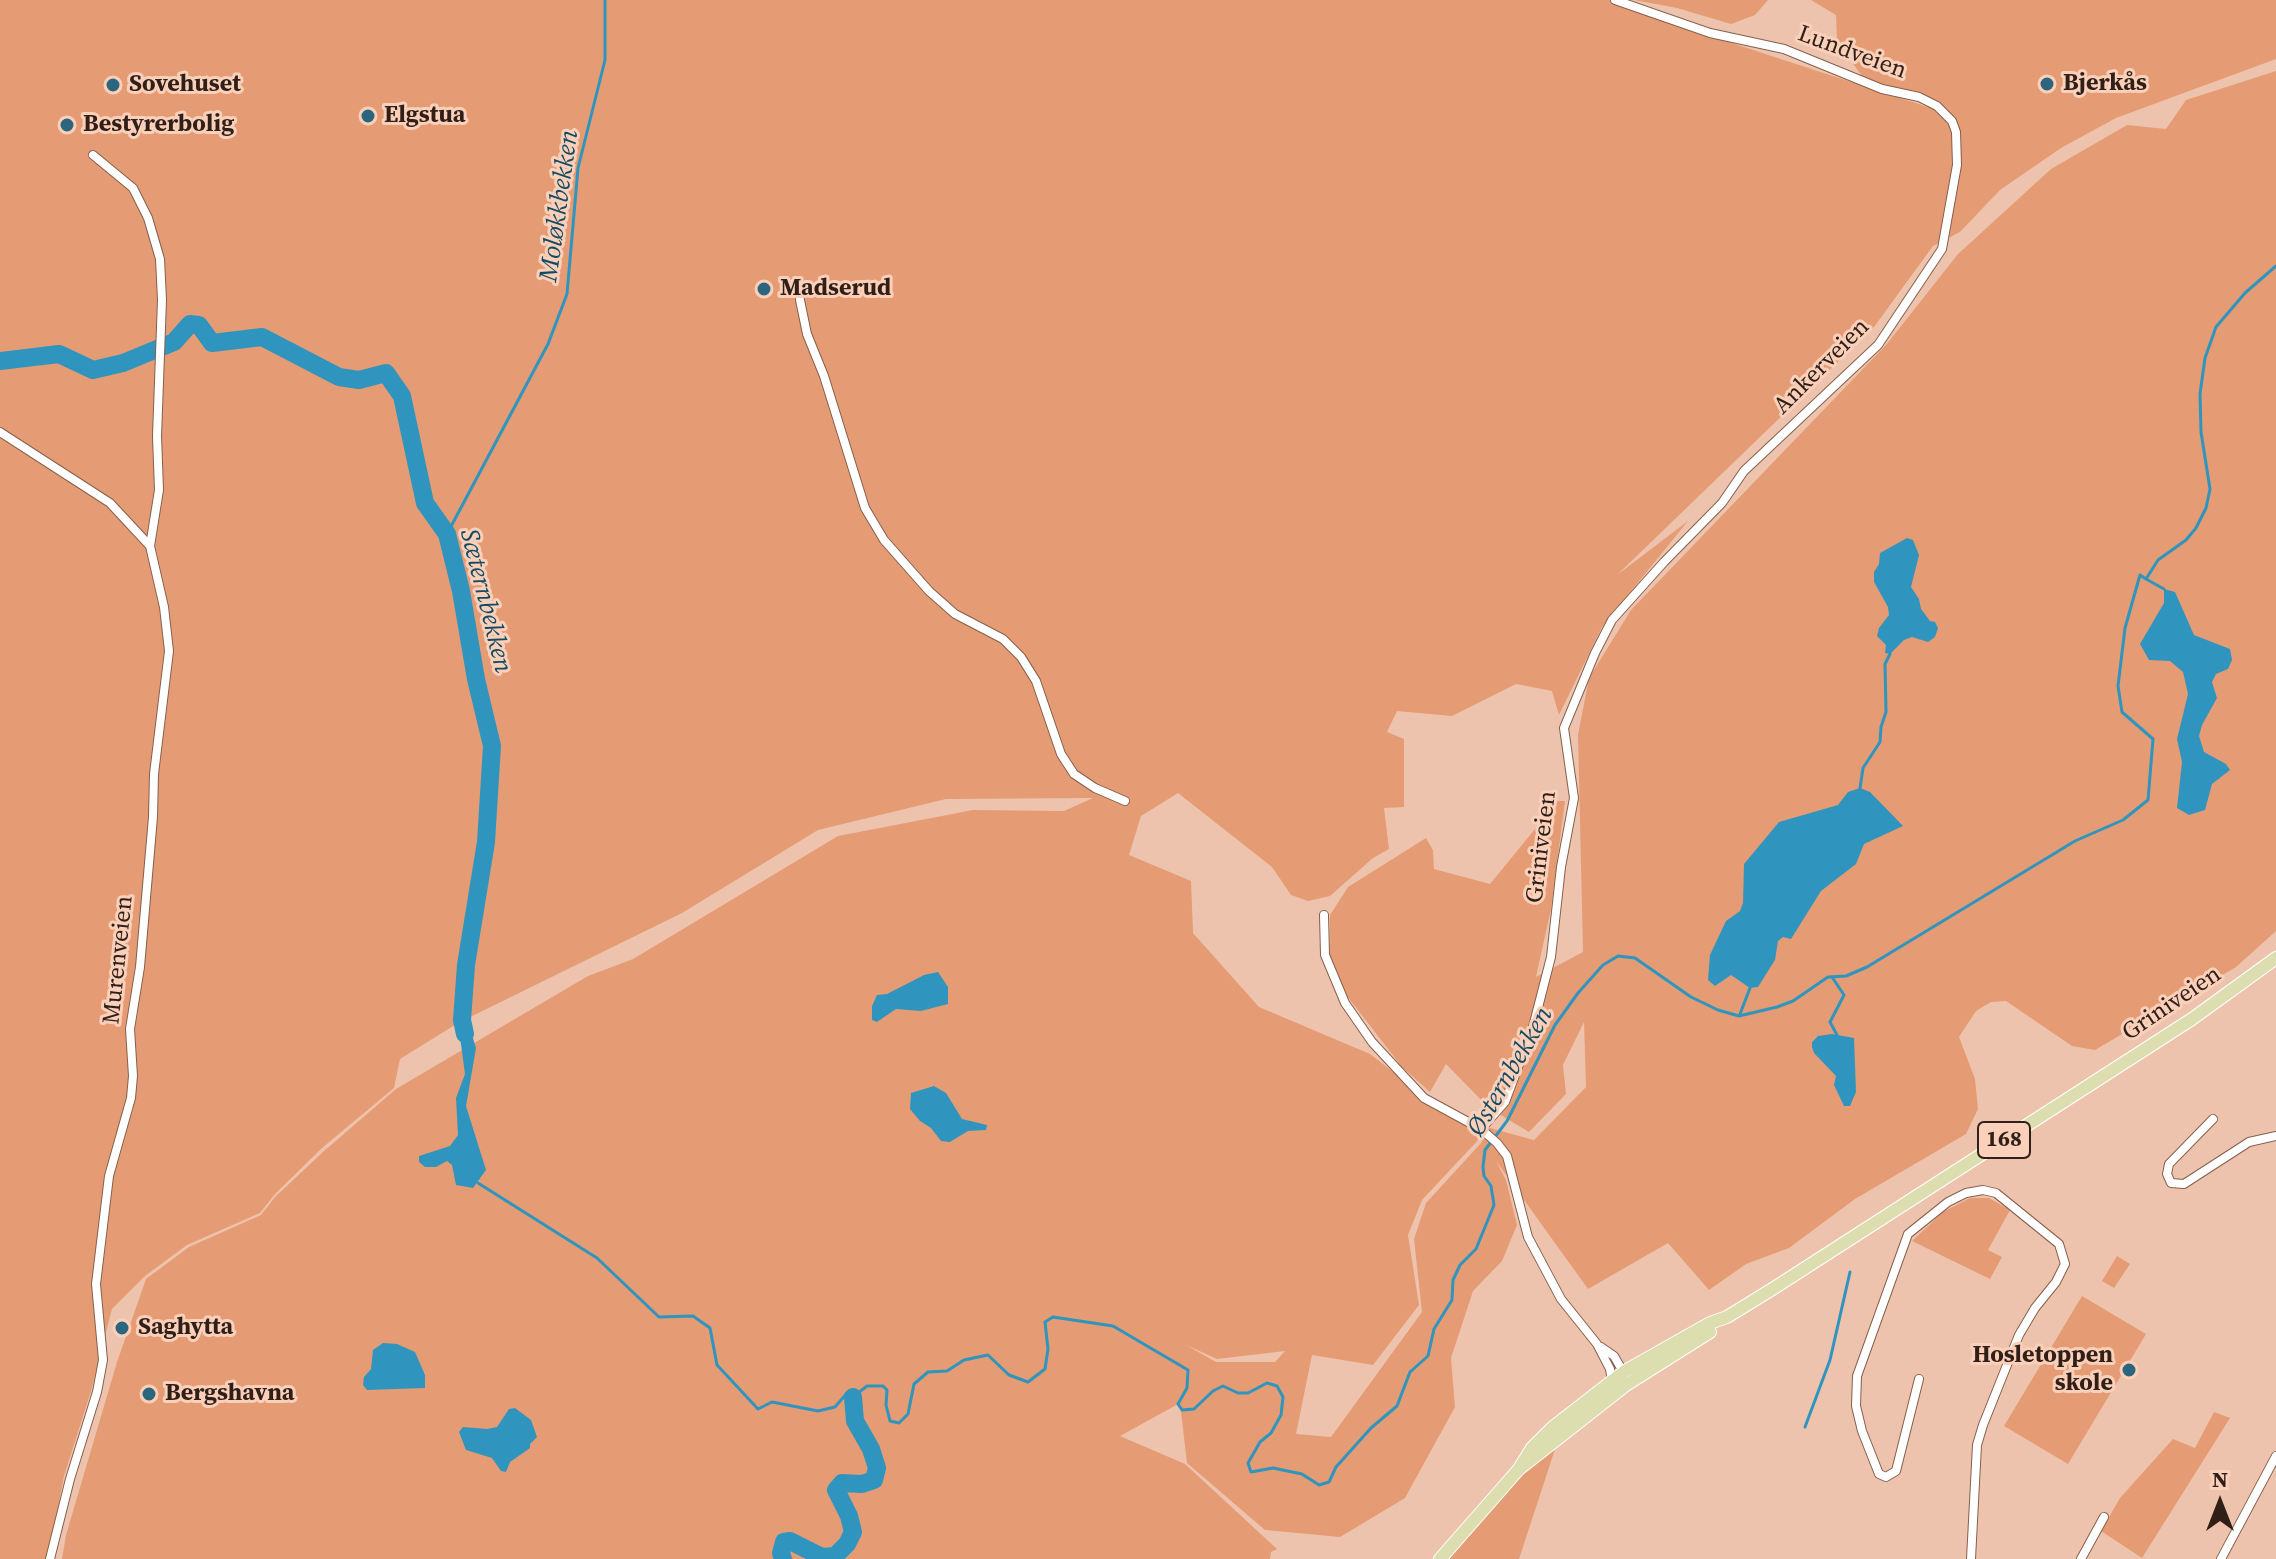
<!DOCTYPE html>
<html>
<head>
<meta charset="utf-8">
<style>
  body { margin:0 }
  #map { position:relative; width:2276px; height:1559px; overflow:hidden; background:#eec3ad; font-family:"Source Serif 4",serif }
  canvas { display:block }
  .north { position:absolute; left:2180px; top:1463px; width:80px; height:80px; -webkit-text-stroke:6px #fbd0ba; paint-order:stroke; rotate:0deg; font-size:22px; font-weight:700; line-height:32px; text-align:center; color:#2f1f17 }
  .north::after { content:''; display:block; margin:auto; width:28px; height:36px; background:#2f1f17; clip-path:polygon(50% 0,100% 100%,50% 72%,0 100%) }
</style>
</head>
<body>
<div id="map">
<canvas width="2276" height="1559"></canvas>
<div class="north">N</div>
</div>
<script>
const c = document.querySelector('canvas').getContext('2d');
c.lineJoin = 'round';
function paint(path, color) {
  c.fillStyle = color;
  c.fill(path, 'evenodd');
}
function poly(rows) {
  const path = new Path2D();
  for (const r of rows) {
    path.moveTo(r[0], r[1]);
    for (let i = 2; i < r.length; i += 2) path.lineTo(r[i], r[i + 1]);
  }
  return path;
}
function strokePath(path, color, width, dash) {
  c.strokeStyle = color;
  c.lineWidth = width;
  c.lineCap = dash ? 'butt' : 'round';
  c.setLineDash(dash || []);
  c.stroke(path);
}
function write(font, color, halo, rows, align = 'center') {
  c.font = font + ' "Source Serif 4",serif';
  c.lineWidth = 6;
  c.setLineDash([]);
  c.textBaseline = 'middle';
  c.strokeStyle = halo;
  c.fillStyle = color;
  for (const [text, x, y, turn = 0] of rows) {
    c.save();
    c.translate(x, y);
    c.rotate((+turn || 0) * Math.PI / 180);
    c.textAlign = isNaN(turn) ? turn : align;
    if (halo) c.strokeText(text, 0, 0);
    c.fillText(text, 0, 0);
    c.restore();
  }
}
const green = poly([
  [0,0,1619,0,1652,17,1931,108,1935,106,1864,79,1837,41,1836,15,1811,0,2276,0,2276,59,2116,118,2061,148,2000,190,1960,232,1933,246,1874,327,1617,575,1688,521,1602,627,1559,715,1552,691,1516,684,1452,716,1397,711,1387,732,1404,739,1404,807,1384,808,1389,849,1373,858,1330,896,1308,901,1291,895,1272,867,1178,793,1141,816,1129,855,1191,881,1193,933,1259,1007,1370,1054,1453,1118,1534,1140,1586,1087,1584,1022,1563,1065,1566,1094,1529,1132,1489,1108,1446,1064,1430,1092,1402,1067,1347,996,1330,958,1330,915,1348,887,1426,838,1433,850,1434,869,1490,884,1558,801,1565,801,1551,909,1536,977,1583,952,1578,735,1589,678,1631,610,1886,345,1958,254,2051,169,2127,125,2166,129,2186,100,2276,71,2276,931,2236,967,2095,1050,2072,1046,2006,1001,1991,1002,1976,1011,1959,1037,1975,1079,1978,1109,1966,1134,1855,1199,1789,1248,1746,1264,1709,1290,1668,1243,1588,1289,1496,1161,1506,1180,1517,1225,1502,1261,1473,1291,1451,1358,1455,1407,1405,1498,1340,1537,1265,1530,1187,1463,1180,1403,1120,1436,1185,1464,1277,1549,1271,1552,1270,1559,62,1559,66,1535,117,1362,146,1279,189,1247,261,1215,275,1197,324,1151,396,1089,588,976,633,959,838,836,973,810,1064,811,1093,798,946,799,818,830,682,913,458,1023,400,1059,394,1088,322,1148,275,1194,260,1213,187,1245,145,1276,112,1309,91,1391,64,1476,48,1559,0,1559],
  [1480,1138,1482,1142,1426,1203,1414,1239,1422,1312,1331,1437,1296,1434,1312,1355,1373,1365,1419,1305,1408,1235,1422,1200],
  [1186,1345,1217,1359,1285,1351,1275,1362,1216,1362],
  [1634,0,1768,0,1755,15,1731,24,1677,8],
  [1970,1198,1989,1198,2010,1210,1988,1250,2002,1257,1990,1279,1912,1241,1943,1212],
  [2117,1256,2130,1264,2114,1288,2102,1281],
  [2082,1296,2146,1334,2068,1464,2004,1426],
  [2214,1412,2230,1418,2142,1558,2101,1531,2120,1498,2173,1439,2195,1448],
  [1547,1445,1556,1446,1519,1559,1440,1559]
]);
const water = poly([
  [1907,538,1913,540,1919,555,1911,587,1919,599,1921,609,1930,621,1935,622,1938,628,1935,637,1928,642,1912,637,1904,640,1890,654,1885,653,1886,645,1877,636,1879,628,1889,615,1888,607,1874,582,1874,572,1879,564,1880,553],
  [2164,589,2175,592,2194,635,2230,649,2232,660,2228,669,2216,674,2212,682,2217,698,2202,725,2199,736,2204,752,2226,764,2230,770,2212,784,2205,810,2189,815,2177,808,2182,762,2177,739,2188,694,2183,672,2170,661,2149,660,2140,644,2164,603],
  [1860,788,1870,792,1903,826,1864,844,1856,864,1821,891,1791,939,1783,937,1778,941,1775,960,1758,987,1750,988,1731,975,1715,986,1708,980,1710,955,1726,921,1740,911,1743,903,1744,864,1779,822,1838,805,1848,792],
  [938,972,948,987,948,1004,921,1011,896,1009,877,1022,872,1020,872,1006,877,995,887,994,924,975],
  [471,1032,476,1048,466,1106,486,1170,473,1188,456,1185,452,1165,447,1161,436,1167,425,1167,419,1162,419,1156,450,1146,458,1135,456,1098,465,1074,460,1037],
  [1832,1034,1854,1038,1856,1092,1850,1106,1844,1106,1834,1085,1836,1076,1814,1053,1812,1047,1812,1042,1818,1036],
  [934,1086,946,1093,962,1119,987,1125,986,1130,968,1131,950,1142,941,1141,931,1128,920,1121,910,1109,911,1093],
  [383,1343,397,1344,415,1352,425,1375,425,1388,367,1390,363,1385,364,1377,371,1369,373,1350],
  [515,1408,531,1420,537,1437,530,1444,530,1448,510,1462,506,1472,501,1471,492,1458,466,1450,459,1432,463,1427,487,1429,497,1427,509,1409]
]);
const stream = poly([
  [447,534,548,344,567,294,578,168,605,60,605,0],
  [2146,579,2164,589],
  [1860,788,1863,768,1880,742,1881,727,1886,712,1885,664,1890,654],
  [1832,977,1844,995,1830,1022,1837,1035],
  [1740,1014,1750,988],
  [478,1183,597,1258,659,1317,693,1316,710,1328,717,1365,758,1409,772,1402,818,1411,835,1407,847,1393,853,1397,867,1386,883,1386,887,1390,886,1405,890,1421,899,1423,908,1414,914,1384,928,1372,947,1371,964,1360,988,1355,1009,1375,1028,1382,1045,1369,1048,1349,1045,1322,1053,1317,1113,1326,1188,1370,1187,1388,1178,1404,1182,1410,1194,1409,1213,1391,1223,1386,1238,1393,1248,1393,1267,1383,1277,1386,1283,1397,1281,1415,1271,1433,1260,1442,1248,1463,1251,1472,1273,1468,1302,1474,1319,1485,1329,1482,1336,1467,1371,1428,1397,1406,1410,1372,1428,1356,1434,1329,1452,1300,1453,1280,1460,1265,1476,1249,1494,1205,1491,1186,1484,1176,1483,1167,1485,1150,1507,1121,1555,1025,1578,993,1603,965,1618,956,1635,958,1691,997,1718,1010,1739,1016,1777,1007,1793,1001,1828,977,1846,976,1867,967,2075,841,2123,820,2148,800,2153,739,2122,712,2118,686,2125,628,2140,575,2146,579,2158,560,2186,540,2196,528,2206,508,2210,489,2201,432,2200,394,2205,358,2216,327,2245,293,2276,266],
  [1805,1427,1830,1360,1850,1272]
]);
const river = poly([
  [0,361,59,354,93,370,123,363,174,342,190,324,199,325,212,343,262,337,339,377,359,380,386,373,402,396,425,503,447,534,461,591,476,679,492,746,486,842,466,965,462,1020,465,1034],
  [783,1559,781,1553,784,1542,790,1541,822,1557,835,1556,847,1544,853,1532,849,1516,836,1490,842,1483,862,1484,874,1480,877,1468,871,1449,855,1421,853,1397]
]);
const minor = poly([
  [93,155,133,188,148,218,160,259,162,300,157,436,159,490,150,546],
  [800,300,807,334,824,376,865,508,884,540,929,591,955,614,1003,639,1021,657,1036,681,1061,754,1074,774,1095,788,1125,801],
  [0,432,110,503,150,546,164,607,169,651,154,774,153,817,140,967,130,1029,133,1076,131,1098,109,1176,96,1284,103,1360,97,1392,70,1479,50,1559],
  [1324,915,1325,955,1345,1003,1372,1042,1424,1098,1481,1129,1497,1143,1507,1156,1528,1237,1561,1299,1597,1344,1610,1369,1612,1381],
  [2213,1119,2169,1164,2167,1174,2171,1183,2184,1184,2249,1142,2276,1136],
  [1481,1129,1505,1102,1533,1027,1551,957,1561,867,1574,798,1564,728,1595,653,1612,620,1664,562,1722,503,1744,471,1878,345,1942,249,1957,165,1956,132,1952,121,1937,106,1919,97,1882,89,1784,49,1710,33,1615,0],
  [1601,1347,1614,1356,1625,1375],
  [1919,1379,1896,1471,1886,1477,1879,1474,1862,1431,1856,1406,1857,1376,1908,1234,1948,1202,1966,1193,1983,1190,1996,1193,2059,1244,2065,1264,2056,1282,2035,1308,2019,1335,1983,1425,1977,1445,1971,1559],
  [2081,1559,2104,1517],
  [2221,1559,2276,1456]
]);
const primary = poly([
  [1519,1469,1532,1448,1553,1427,1625,1371,1710,1323,1727,1317,1774,1288,2192,1019,2276,958],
  [1440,1559,1519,1469,1626,1385,1710,1332]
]);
const markers = [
  [2047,84,8,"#2b657e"],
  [113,85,8,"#2b657e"],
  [368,116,8,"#2b657e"],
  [67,125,8,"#2b657e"],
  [764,289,8,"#2b657e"],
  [122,1328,8,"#2b657e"],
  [2129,1370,8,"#2b657e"],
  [149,1394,8,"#2b657e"]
];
const shields = [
  [2004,1140,52]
];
const shieldNames = [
  ["168",2004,1140]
];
const streetNames = [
  ["Lundveien",1852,53,20],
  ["Ankerveien",1822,367,-45],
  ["Griniveien",1542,847,-83],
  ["Murenveien",119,960,-84],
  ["Griniveien",2172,1004,-34]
];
const poiNames = [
  ["Bjerkås",2063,84],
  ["Sovehuset",129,85],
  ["Elgstua",384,116],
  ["Bestyrerbolig",83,125],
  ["Madserud",780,289],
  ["Saghytta",138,1328],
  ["Hosletoppen",2113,1356,"right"],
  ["skole",2113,1384,"right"],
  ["Bergshavna",165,1394]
];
const waterNames = [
  ["Moløkkbekken",560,206,-82],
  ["Sæternbekken",485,601,76],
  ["Østernbekken",1511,1072,-60]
];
paint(green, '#e59c74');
paint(water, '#2f95be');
strokePath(stream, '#2f95be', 3);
strokePath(river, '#2f95be', 18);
strokePath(minor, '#85604c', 10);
strokePath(primary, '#fff', 14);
strokePath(minor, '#fff', 8);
strokePath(primary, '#dddeb0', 12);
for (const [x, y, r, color] of markers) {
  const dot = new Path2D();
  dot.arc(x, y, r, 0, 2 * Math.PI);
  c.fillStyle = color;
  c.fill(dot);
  strokePath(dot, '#fbd0ba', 3);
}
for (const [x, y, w] of shields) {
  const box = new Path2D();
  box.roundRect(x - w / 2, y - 18, w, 36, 6);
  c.fillStyle = '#fbd0ba';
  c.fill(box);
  strokePath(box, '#2f1f17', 2);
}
write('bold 22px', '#2f1f17', null, shieldNames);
write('24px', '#2f1f17', '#fbd0ba', streetNames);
write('bold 24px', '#2f1f17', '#fbd0ba', poiNames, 'left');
write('italic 26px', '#154b61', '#fbd0ba', waterNames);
</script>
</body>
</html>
